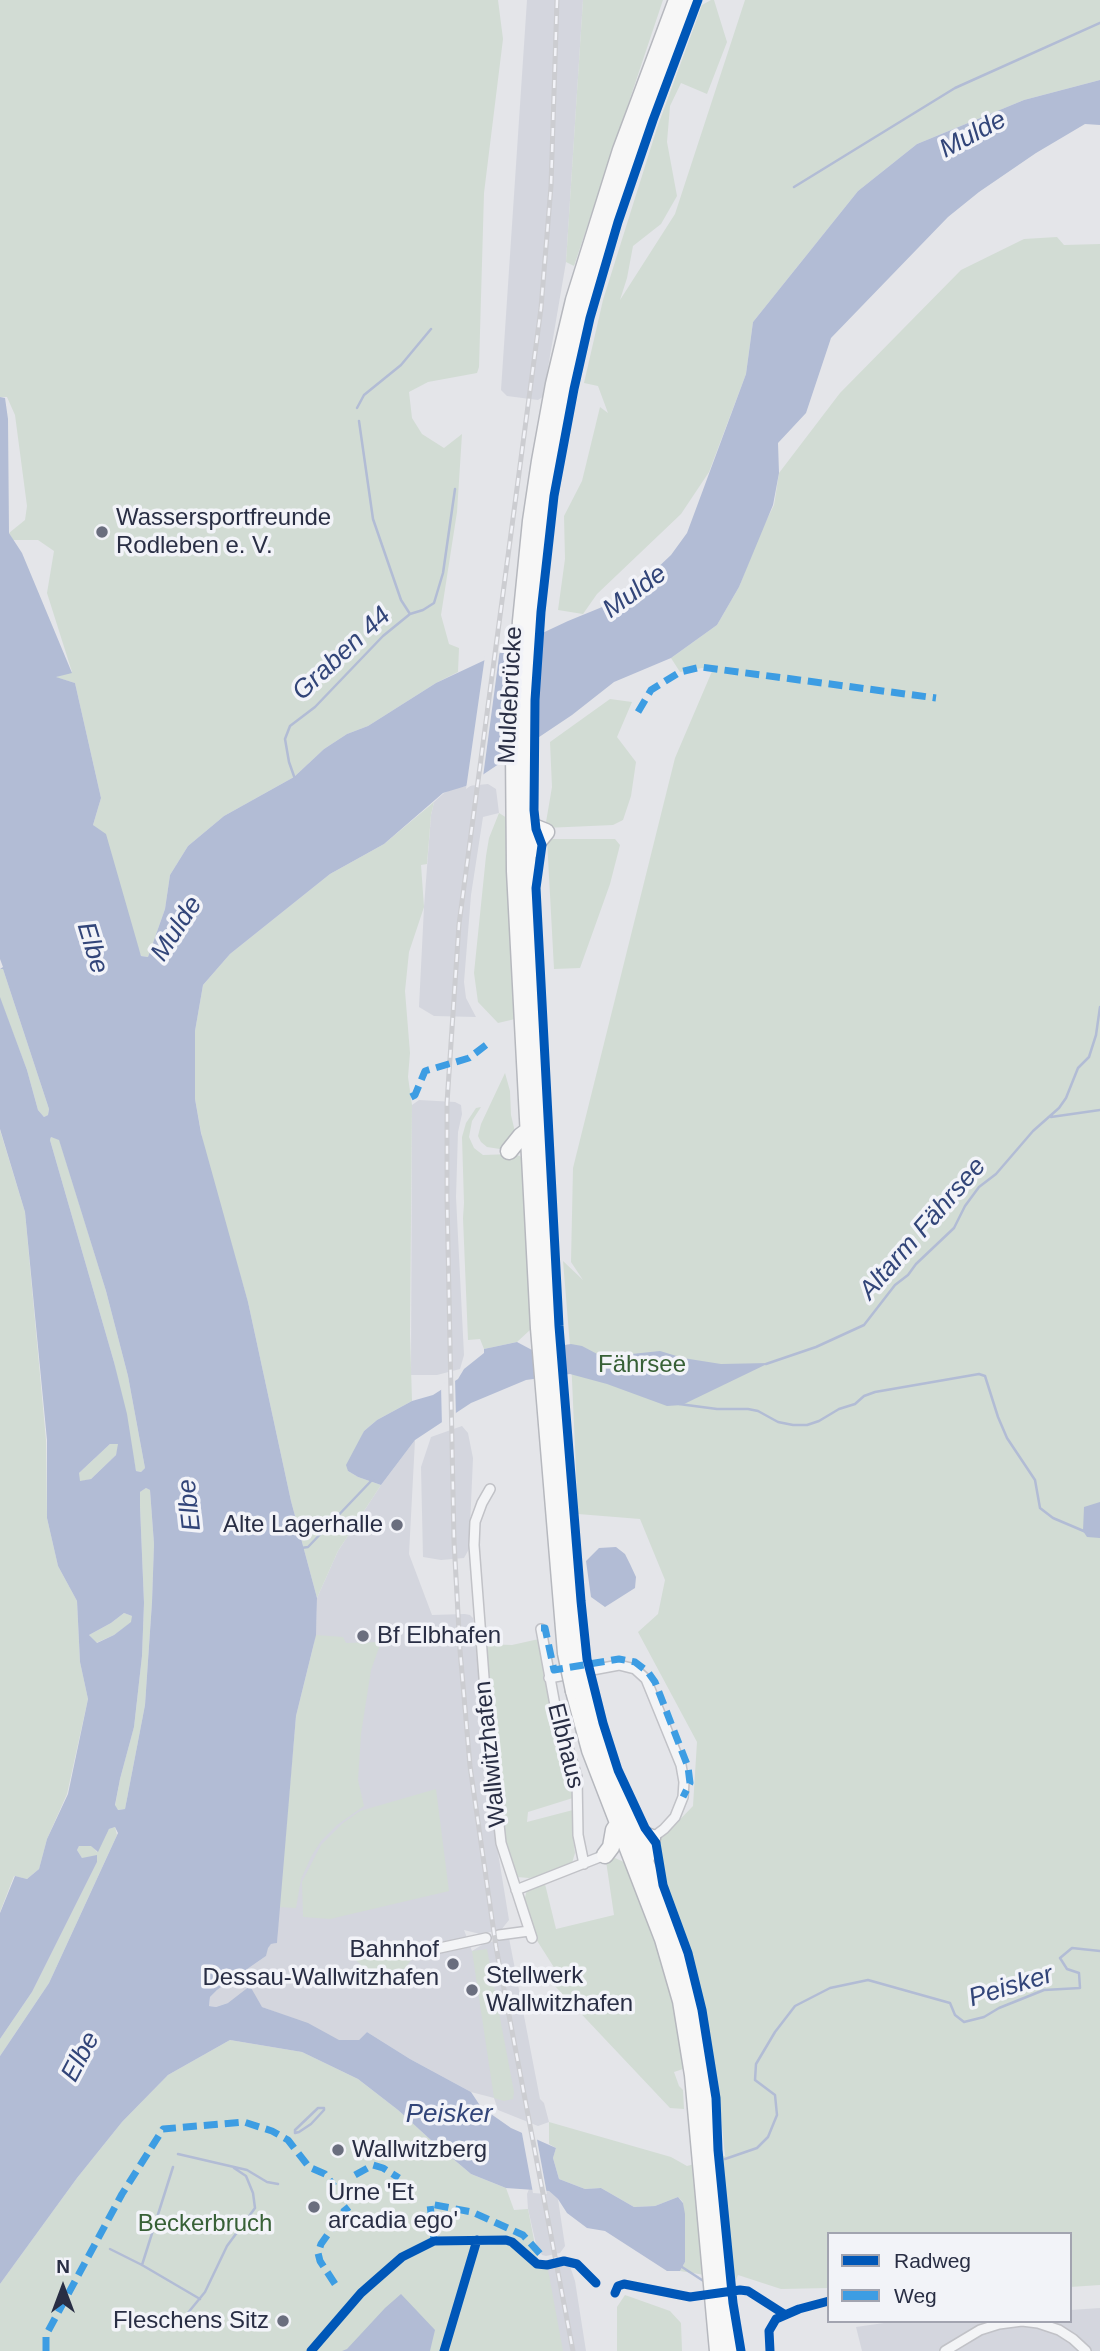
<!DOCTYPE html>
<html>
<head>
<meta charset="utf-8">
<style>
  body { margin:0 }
  #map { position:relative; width:1100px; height:2351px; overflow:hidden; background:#e4e5e9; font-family:Arial,sans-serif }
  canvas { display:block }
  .legend { position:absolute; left:827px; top:2232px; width:245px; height:91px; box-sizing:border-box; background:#f2f3f8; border:2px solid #a2a4b0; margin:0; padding:9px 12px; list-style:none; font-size:21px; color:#292e44 }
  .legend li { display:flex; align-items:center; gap:14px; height:35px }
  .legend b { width:35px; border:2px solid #a2a4b0 }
  .north { position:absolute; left:28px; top:2253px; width:70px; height:70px; -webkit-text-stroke:5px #f2f3f8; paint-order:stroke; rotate:0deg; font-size:19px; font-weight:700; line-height:28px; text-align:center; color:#292e44 }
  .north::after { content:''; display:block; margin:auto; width:24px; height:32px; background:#292e44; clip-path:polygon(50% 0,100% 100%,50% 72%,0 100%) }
</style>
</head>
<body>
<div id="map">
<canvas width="1100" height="2351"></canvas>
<ul class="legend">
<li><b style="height:9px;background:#0057b8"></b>Radweg</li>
<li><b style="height:9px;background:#3d9de3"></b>Weg</li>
</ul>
<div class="north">N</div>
</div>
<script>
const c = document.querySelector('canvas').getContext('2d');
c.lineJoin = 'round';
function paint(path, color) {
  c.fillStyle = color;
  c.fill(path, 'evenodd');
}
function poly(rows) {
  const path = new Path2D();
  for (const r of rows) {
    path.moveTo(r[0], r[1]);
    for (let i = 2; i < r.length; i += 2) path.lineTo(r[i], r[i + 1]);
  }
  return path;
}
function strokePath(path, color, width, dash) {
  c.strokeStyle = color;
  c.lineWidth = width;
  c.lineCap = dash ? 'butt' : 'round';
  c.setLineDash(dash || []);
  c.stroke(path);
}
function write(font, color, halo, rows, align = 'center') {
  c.font = font + ' Arial,sans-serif';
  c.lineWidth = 7;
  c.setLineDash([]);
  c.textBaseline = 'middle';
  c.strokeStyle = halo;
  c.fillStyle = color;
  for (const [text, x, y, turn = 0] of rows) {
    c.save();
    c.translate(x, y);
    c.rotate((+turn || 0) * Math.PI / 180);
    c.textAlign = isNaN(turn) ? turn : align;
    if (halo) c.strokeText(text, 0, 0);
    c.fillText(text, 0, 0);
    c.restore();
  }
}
const built = poly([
  [527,0,583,0,566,262,543,397,538,400,507,396,501,390],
  [488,784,496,789,499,813,483,817,471,895,464,982,466,998,476,1017,434,1016,419,1007,424,907,431,815,434,802,444,793,457,787],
  [419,1100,455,1102,461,1105,462,1114,458,1132,456,1197,464,1355,460,1369,437,1375,411,1375,412,1105],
  [462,1426,468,1433,473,1458,469,1549,464,1558,441,1560,423,1557,421,1467,431,1437],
  [415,1440,409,1554,432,1615,465,1614,470,1615,473,1618,492,1816,509,1920,501,1930,480,1934,464,1930,472,1951,485,1943,509,1938,540,2099,544,2103,549,2122,538,2126,498,2110,494,2098,471,2092,410,2059,367,2032,359,2040,339,2041,308,2024,262,2007,228,2003,216,2007,209,2006,210,1997,217,1990,266,1956,267,1948,271,1944,277,1943,279,1907,316,1629,317,1598,338,1551,381,1485],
  [529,2189,549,2191,558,2199,565,2246,560,2253,546,2256,542,2255,536,2244,528,2209,527,2194],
  [564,2264,570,2266,575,2281,586,2351,551,2351,539,2267],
  [1100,2308,1100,2351,862,2351,856,2327,898,2321,1070,2321,1070,2310]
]);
const green = poly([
  [0,0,498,0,503,39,484,193,479,367,477,373,428,382,409,392,412,418,422,434,444,448,462,434,457,512,441,615,449,644,459,648,458,672,436,683,368,726,347,734,324,749,294,777,224,816,188,846,170,875,165,909,148,957,141,956,93,825,101,798,75,683,55,677,72,672,47,593,54,551,38,540,13,540,9,533,25,520,27,506,15,415,7,397,0,397],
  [583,0,663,0,574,266,566,262],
  [711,0,714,0,727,42,707,94,681,83,670,106,667,142,677,196,661,224,633,246,627,278,620,300,675,214,745,0,1100,0,1100,80,1024,100,917,144,858,191,753,322,746,374,709,472,681,514,597,594,583,614,558,610,565,559,564,516,582,481,600,407,608,413,598,386,584,383,603,300,657,128,702,5],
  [1057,237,1064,245,1100,244,1100,2285,1070,2287,1070,2234,829,2234,829,2288,781,2289,738,2275,736,2280,680,2271,685,2262,683,2202,678,2197,655,2206,634,2207,601,2188,585,2189,559,2179,553,2158,556,2148,549,2144,549,2122,671,2157,687,2166,725,2156,718,2084,706,2012,686,1939,666,1885,662,1861,660,1840,693,1806,697,1742,638,1632,658,1614,665,1580,640,1519,578,1514,571,1358,563,1261,583,1280,571,1262,573,1168,675,758,713,669,702,668,680,672,671,658,717,625,739,587,759,535,774,505,779,473,840,393,961,270,1024,239],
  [610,699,632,702,617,737,636,762,631,796,623,820,613,825,545,828,552,787,550,742],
  [434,802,431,815,427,864,421,865,424,907,409,952,405,991,410,1053,408,1077,412,1105,410,1334,412,1401,377,1420,364,1431,348,1471,358,1477,381,1485,338,1551,317,1598,291,1501,248,1302,205,1154,195,1099,195,1031,203,985,230,954,330,874,384,844],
  [499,813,507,818,515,1019,498,1023,478,1002,474,973,486,856,489,838],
  [547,839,615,839,620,845,610,884,580,968,554,969],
  [0,969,3,969,49,1109,48,1115,44,1117,38,1110,27,1070,0,999],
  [505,1073,510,1091,511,1115,516,1136,507,1146,500,1149,487,1147,481,1142,478,1136,481,1124],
  [481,1107,472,1121,469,1137,474,1148,483,1155,512,1154,520,1156,523,1161,532,1322,530,1330,517,1342,484,1349,480,1339,468,1340,463,1218,464,1203,462,1137,466,1123,476,1108],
  [0,1130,25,1212,46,1440,47,1518,58,1566,77,1601,80,1662,88,1699,67,1794,47,1839,39,1869,27,1879,14,1876,0,1912],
  [51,1137,59,1139,106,1291,128,1376,145,1468,141,1472,136,1471,114,1362,50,1140],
  [110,1444,119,1444,116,1455,91,1479,79,1482,79,1473],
  [146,1488,150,1490,154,1544,152,1602,145,1705,125,1809,117,1810,115,1806,120,1779,134,1727,142,1656,144,1603,140,1506,140,1492],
  [124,1613,132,1616,132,1622,114,1635,96,1643,89,1635,111,1623],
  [316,1635,343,1637,346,1643,381,1642,371,1670,361,1734,358,1780,364,1806,337,1825,321,1841,312,1855,301,1879,296,1908,279,1907,296,1716],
  [539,1639,550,1705,574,1779,576,1797,528,1812,527,1822,573,1810,572,1830,575,1853,572,1863,543,1875,529,1878,517,1877,501,1827,484,1644,512,1645],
  [436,1789,449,1891,330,1919,303,1917,302,1882,321,1845,343,1823,360,1811],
  [115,1827,117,1835,49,1983,0,2056,0,2039,32,1992,97,1862,82,1858,77,1850,79,1846,92,1846,97,1852,109,1829],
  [615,1858,626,1863,654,1933,674,2002,686,2068,674,2072,679,2086,683,2090,684,2109,670,2108,553,1984,552,1978,555,1969,536,1939,524,1901,527,1890,545,1884,556,1929,614,1915,606,1861],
  [408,1940,414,1947,412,1959,397,1978,384,1982,371,1975,356,1960,363,1954,375,1949],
  [487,1949,514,2092,513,2099,504,2101,494,2098,472,1951],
  [230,2040,302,2052,358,2079,398,2110,433,2142,471,2174,506,2188,514,2210,528,2209,539,2266,547,2267,549,2275,563,2351,0,2351,0,2284,77,2178,122,2122,168,2075],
  [625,2295,670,2311,681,2323,682,2351,617,2351,617,2307]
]);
const water = poly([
  [1100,80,1100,125,1085,124,1036,153,979,192,948,217,831,338,806,413,778,443,779,473,773,505,739,587,717,625,671,658,614,682,572,715,466,786,443,793,384,844,330,874,230,954,203,985,195,1031,195,1099,201,1133,248,1302,291,1501,317,1598,316,1635,296,1716,277,1943,271,1944,268,1948,266,1956,217,1990,210,1997,209,2006,216,2007,228,2003,250,1986,262,2007,308,2023,339,2040,359,2040,367,2032,410,2059,471,2092,481,2107,511,2128,556,2148,553,2158,559,2179,585,2189,601,2188,634,2207,655,2206,678,2197,683,2203,685,2214,685,2262,680,2271,667,2271,605,2231,587,2228,567,2213,558,2199,549,2191,506,2188,471,2174,433,2142,398,2110,358,2079,302,2052,230,2040,168,2075,122,2122,77,2178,0,2284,0,2056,49,1983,118,1833,115,1827,109,1829,98,1852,91,1846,79,1846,77,1850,82,1858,97,1855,97,1862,32,1992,0,2039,0,1913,15,1876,27,1879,39,1869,47,1839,68,1794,88,1699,80,1662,77,1601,58,1566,47,1518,47,1440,25,1212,0,1129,0,997,27,1070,38,1110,44,1117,48,1115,49,1109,3,969,0,969,3,967,0,959,0,397,5,398,8,419,9,533,22,553,72,673,56,677,75,683,101,798,93,825,106,834,141,956,148,957,165,909,170,875,188,846,224,816,294,777,324,749,347,734,368,726,436,683,568,621,612,603,635,589,671,555,687,533,746,374,753,322,858,191,917,144,1024,100],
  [51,1137,59,1140,106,1291,128,1376,145,1468,141,1472,136,1471,127,1414,114,1362,50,1140],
  [110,1444,118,1444,116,1455,91,1479,80,1481,79,1473],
  [146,1488,150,1490,154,1544,152,1602,145,1705,125,1809,118,1810,115,1805,120,1779,134,1727,142,1656,144,1603,140,1506,140,1492],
  [124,1613,132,1616,131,1622,114,1635,97,1643,89,1635,111,1623],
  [517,1342,532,1350,571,1344,582,1346,603,1357,660,1351,683,1358,721,1364,769,1363,682,1405,667,1406,607,1384,570,1374,526,1380,471,1403,415,1440,381,1485,358,1477,348,1471,346,1465,364,1431,377,1420,412,1401,433,1395,458,1379,464,1369,484,1353,484,1349],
  [1100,1502,1100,1538,1087,1537,1083,1531,1084,1507],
  [616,1547,625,1554,630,1564,636,1577,635,1588,605,1607,591,1597,586,1561,599,1548],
  [401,2294,435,2330,430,2351,342,2351,347,2349,385,2308]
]);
const pier = poly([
  [500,649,483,777,466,789,485,656],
  [455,1377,456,1418,442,1427,441,1385],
  [521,2128,536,2134,547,2194,533,2193]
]);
const stream = poly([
  [794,187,955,88,1100,23],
  [357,408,364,395,401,365,431,329],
  [359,421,373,519,401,600,410,614],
  [295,779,289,762,285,739,290,726,315,707,383,636,410,614,423,610,434,603,443,573,455,489],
  [1051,1117,1100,1110],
  [766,1364,816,1347,864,1325,895,1285,908,1275,916,1264,954,1228,965,1206,979,1187,996,1174,1033,1131,1059,1108,1066,1098,1078,1068,1089,1057,1096,1035,1100,1007],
  [679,1404,717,1409,748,1409,758,1411,778,1422,793,1425,807,1425,819,1421,839,1409,855,1404,864,1396,875,1392,979,1374,985,1376,998,1417,1007,1438,1035,1480,1040,1508,1053,1518,1086,1532],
  [301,1548,308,1547,373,1479],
  [318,2108,324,2108,324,2110,311,2124,299,2132,295,2133,295,2130,318,2108],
  [178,2154,247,2170,267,2182,278,2184],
  [725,2159,757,2148,768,2137,777,2115,775,2095,755,2080,756,2064,775,2032,795,2006,830,1988,868,1980,950,2003,955,2015,964,2022,984,2017,999,2008,1044,1990,1080,1988,1079,1973,1067,1969,1060,1958,1072,1948,1100,1951],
  [110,2249,142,2265,200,2299],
  [142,2265,173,2167],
  [682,2267,705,2282],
  [178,2325,205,2292,227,2246,255,2208,253,2193,246,2176,234,2168]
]);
const street = poly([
  [490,1489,482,1503,475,1522,474,1545,486,1704,501,1843,532,1938],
  [541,1629,555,1705,577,1777,578,1835,584,1864],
  [549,1678,619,1665,635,1669,646,1679,681,1765,684,1782,683,1797,675,1817,664,1829,652,1838],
  [516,1890,605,1855],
  [499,1935,529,1931],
  [435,1949,486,1938],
  [945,2351,980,2330,999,2324,1022,2321,1038,2323,1059,2330,1073,2339,1086,2351]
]);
const highway = poly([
  [526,824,546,832,527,855],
  [509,1151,521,1136,529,1130],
  [578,1651,552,1327,528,888,526,777,530,664,539,560,548,493,562,409,577,341,615,207,690,0],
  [566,1653,539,1328,515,871,514,748,521,621,531,521,540,461,554,384,574,300,621,150,677,0],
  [586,1689,606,1759,678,1948,694,2010,705,2079,725,2297,732,2351],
  [574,1691,590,1750,663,1939,681,2001,693,2075,718,2351],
  [634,1831,652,1838,645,1861],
  [605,1855,611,1847,614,1830,618,1824]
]);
const rail = poly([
  [557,0,551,186,541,308,459,924,447,1103,447,1197,454,1541,460,1650,470,1766,496,1947,573,2351]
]);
const highwayBridge = poly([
  [578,1651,586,1689],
  [566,1653,574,1691]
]);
const quiet = poly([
  [638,712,651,690,680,672,701,667,936,698],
  [411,1097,415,1095,425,1071,469,1058,486,1045],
  [541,1628,545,1628,554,1670,619,1659,635,1662,648,1672,655,1682,688,1767,690,1783,683,1797],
  [355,2175,373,2165,383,2168,399,2178],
  [434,2241,430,2204,472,2212,523,2235,544,2258],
  [335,2284,320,2261,318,2253,321,2244,344,2211,349,2207],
  [46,2351,46,2335,122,2194,163,2129,244,2122,272,2131,288,2140,309,2167,325,2174,334,2186]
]);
const cycleway = poly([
  [698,0,653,120,618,222,590,318,574,389,554,496,541,612,535,700,534,810,536,829,542,845,536,888,559,1326,581,1601,587,1659,603,1723,618,1770,645,1828,656,1843,663,1885,688,1953,702,2010,716,2098,718,2150,733,2303,741,2351],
  [615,2293,618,2286,624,2284,690,2297,740,2290,748,2291,784,2314],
  [311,2351,361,2293,402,2257,434,2241,506,2240,512,2242,537,2264,547,2265,564,2261,577,2264,596,2283],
  [444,2351,477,2240],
  [770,2351,769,2331,776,2319,799,2309,829,2301]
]);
const markers = [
  [102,532,7,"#6a6e7e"],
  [397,1525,7,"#6a6e7e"],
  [363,1636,7,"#6a6e7e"],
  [453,1964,7,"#6a6e7e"],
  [472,1990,7,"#6a6e7e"],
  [338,2150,7,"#6a6e7e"],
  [314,2207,7,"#6a6e7e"],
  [283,2321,7,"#6a6e7e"]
];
const poiNames = [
  ["Wassersportfreunde",116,518],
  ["Rodleben e. V.",116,546],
  ["Alte Lagerhalle",383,1525,"right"],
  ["Bf Elbhafen",377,1636],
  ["Bahnhof",439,1950,"right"],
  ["Dessau-Wallwitzhafen",439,1978,"right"],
  ["Stellwerk",486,1976],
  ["Wallwitzhafen",486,2004],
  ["Wallwitzberg",352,2150],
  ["Urne 'Et",328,2193],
  ["arcadia ego'",328,2221],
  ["Fleschens Sitz",269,2321,"right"]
];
const streetNames = [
  ["Muldebrücke",511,695,-87],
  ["Elbhaus",565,1746,76],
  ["Wallwitzhafen",491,1754,-96]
];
const parkNames = [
  ["Fährsee",642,1365],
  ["Beckerbruch",205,2224]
];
const waterNames = [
  ["Mulde",973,135,-28],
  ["Mulde",635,592,-36],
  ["Graben 44",342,654,-43],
  ["Mulde",177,929,-57],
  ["Elbe",92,948,73],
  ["Altarm Fährsee",923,1229,-49],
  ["Elbe",190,1505,-96],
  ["Peisker",1011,1987,-17],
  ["Elbe",81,2057,-62],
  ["Peisker",449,2115]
];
paint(built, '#d4d6de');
paint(green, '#d2dcd4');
paint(water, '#b2bcd5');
paint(pier, '#e4e5e9');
strokePath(stream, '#b2bcd5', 2.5);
strokePath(street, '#c1c2c7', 12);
strokePath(highway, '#b6b8be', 19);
strokePath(street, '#f3f4f6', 9);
strokePath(highway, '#f7f7f7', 16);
strokePath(rail, '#cccdd1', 5);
strokePath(rail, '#f2f3f8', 2.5, [8]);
strokePath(highwayBridge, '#b6b8be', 19, []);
strokePath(highwayBridge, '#f7f7f7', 16);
strokePath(quiet, '#3d9de3', 7, [14, 7]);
strokePath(cycleway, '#0057b8', 9);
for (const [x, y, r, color] of markers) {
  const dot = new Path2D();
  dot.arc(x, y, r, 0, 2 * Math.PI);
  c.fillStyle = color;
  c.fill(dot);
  strokePath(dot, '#f2f3f8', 2.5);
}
write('24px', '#292e44', '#f2f3f8', poiNames, 'left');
write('24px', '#292e44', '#f2f3f8', streetNames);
write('24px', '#376036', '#f2f3f8', parkNames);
write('italic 26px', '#324579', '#f2f3f8', waterNames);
</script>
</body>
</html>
